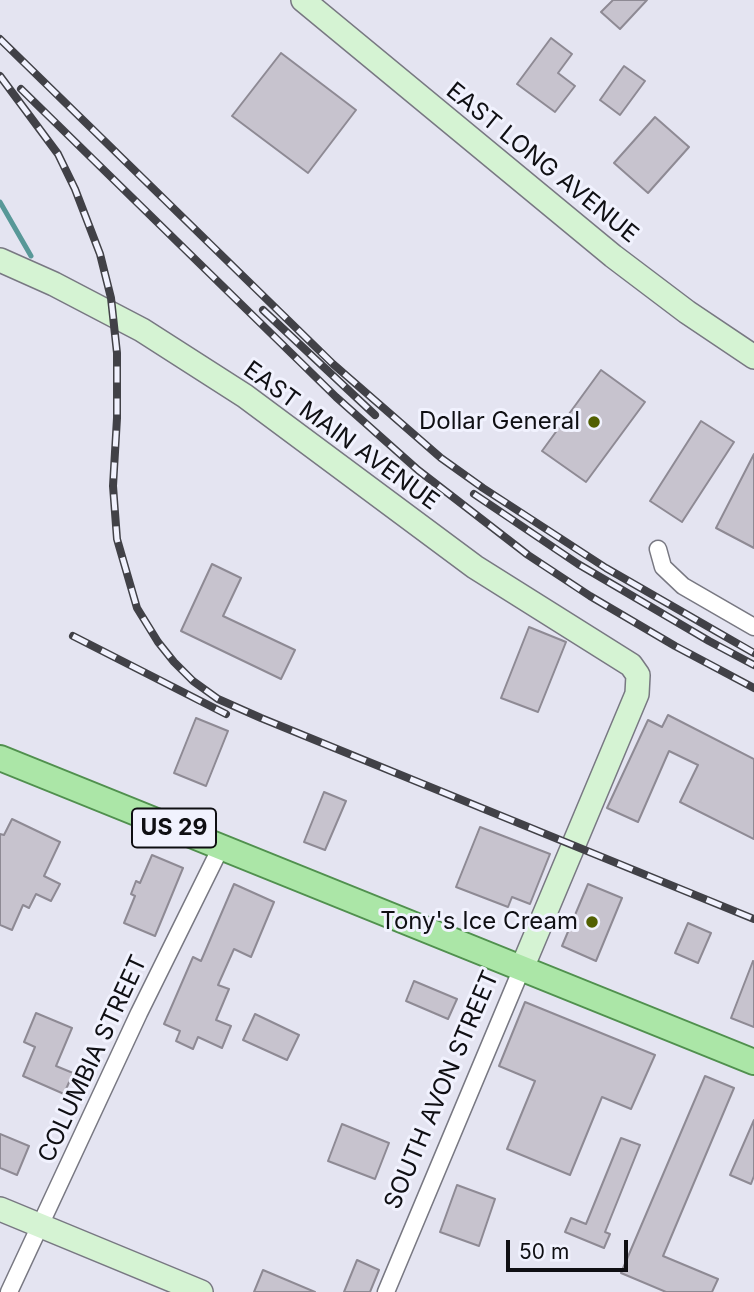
<!DOCTYPE html>
<html>
<head>
<meta charset="utf-8">
<style>
  body { margin:0 }
  #map { position:relative; width:754px; height:1292px; overflow:hidden; background:#e4e4f1; font-family:Inter,sans-serif }
  canvas { display:block }
  .scale { position:absolute; left:506px; top:1240px; width:122px; height:32px; box-sizing:border-box; border:4px solid #0f0f13; border-top:0; padding-left:9px; font-size:21px; line-height:24px; white-space:nowrap; color:#0f0f13; -webkit-text-stroke:5px #f1f2fe; paint-order:stroke }
</style>
</head>
<body>
<div id="map">
<canvas width="754" height="1292"></canvas>
<div class="scale">50 m</div>
</div>
<script>
const c = document.querySelector('canvas').getContext('2d');
c.lineJoin = 'round';
function poly(rows) {
  const path = new Path2D();
  for (const r of rows) {
    path.moveTo(r[0], r[1]);
    for (let i = 2; i < r.length; i += 2) path.lineTo(r[i], r[i + 1]);
  }
  return path;
}
function strokePath(path, color, width, dash) {
  c.strokeStyle = color;
  c.lineWidth = width;
  c.lineCap = dash ? 'butt' : 'round';
  c.setLineDash(dash || []);
  c.stroke(path);
}
function paint(path, color) {
  c.fillStyle = color;
  c.fill(path, 'evenodd');
}
function write(font, color, halo, rows, align = 'center') {
  c.font = font + ' Inter,sans-serif';
  c.lineWidth = 6;
  c.setLineDash([]);
  c.textBaseline = 'middle';
  c.strokeStyle = halo;
  c.fillStyle = color;
  for (const [text, x, y, turn = 0] of rows) {
    c.save();
    c.translate(x, y);
    c.rotate((+turn || 0) * Math.PI / 180);
    c.textAlign = isNaN(turn) ? turn : align;
    if (halo) c.strokeText(text, 0, 0);
    c.fillText(text, 0, 0);
    c.restore();
  }
}
const stream = poly([
  [0,202,31,256]
]);
const building = poly([
  [613,0,647,0,620,29,601,12,613,0],
  [551,38,572,54,558,73,575,86,555,112,517,84,551,38],
  [281,53,356,110,308,173,232,116,281,53],
  [624,66,645,81,620,115,600,100,624,66],
  [655,117,689,147,648,193,614,163,655,117],
  [601,370,645,402,586,482,542,451,601,370],
  [701,421,734,442,682,522,650,501,701,421],
  [754,454,754,548,716,528,754,454],
  [212,564,241,578,223,616,295,650,281,679,181,631,212,564],
  [529,627,566,642,538,712,501,698,529,627],
  [668,715,754,759,754,839,680,802,698,765,669,751,638,822,607,808,648,720,662,727,668,715],
  [196,718,228,731,206,786,174,773,196,718],
  [324,792,346,801,325,850,304,842,324,792],
  [12,819,60,842,44,876,60,884,51,901,36,894,29,908,23,905,12,930,0,925,0,834,4,835,12,819],
  [480,827,550,854,530,904,512,897,508,907,456,887,480,827],
  [152,855,183,868,155,936,124,923,135,896,131,894,136,881,140,883,152,855],
  [234,884,274,902,251,957,234,949,218,985,229,989,216,1020,231,1026,222,1048,198,1037,193,1049,176,1041,180,1031,164,1024,193,957,201,961,234,884],
  [588,884,622,898,596,961,562,946,588,884],
  [688,923,711,933,698,963,675,953,688,923],
  [753,961,754,962,754,1027,731,1018,753,961],
  [414,981,457,999,448,1019,406,1001,414,981],
  [525,1002,655,1055,631,1109,602,1097,570,1175,507,1149,535,1081,499,1066,525,1002],
  [36,1013,72,1028,56,1066,73,1073,64,1094,23,1076,35,1047,24,1042,36,1013],
  [255,1014,299,1035,287,1060,243,1040,255,1014],
  [705,1076,734,1088,663,1256,718,1279,712,1292,666,1292,621,1273,705,1076],
  [754,1120,754,1176,751,1184,730,1175,754,1120],
  [342,1124,389,1143,375,1179,328,1161,342,1124],
  [0,1134,29,1146,17,1175,0,1168,0,1134],
  [621,1138,640,1145,605,1232,610,1234,604,1248,565,1232,571,1218,586,1224,621,1138],
  [457,1185,495,1199,479,1246,440,1232,457,1185],
  [357,1260,379,1270,370,1292,344,1292,357,1260],
  [263,1270,315,1292,254,1292,263,1270]
]);
const street = poly([
  [658,549,663,567,683,586,754,627],
  [9,1292,139,1013,221,847],
  [386,1292,522,968]
]);
const secondary = poly([
  [303,0,613,256,687,312,754,357],
  [0,260,54,284,142,330,245,396,475,567,631,665,638,675,637,694,522,968],
  [0,1209,201,1292]
]);
const primary = poly([
  [0,758,754,1062]
]);
const rail = poly([
  [0,39,333,364,441,458,483,488,606,568,754,653],
  [0,76,58,154,75,189,100,254,111,298,117,353,117,418,113,486,117,539,137,608,158,642,174,662,193,681,218,699,261,718,754,919],
  [21,89,336,397,418,470,528,555,590,596,675,646,754,688],
  [263,310,375,415],
  [474,494,578,564,709,641,754,665],
  [73,636,226,714]
]);
const markers = [
  [594,422,7,"#526002"],
  [592,922,7,"#526002"]
];
const shields = [
  [174,828,84]
];
const shieldNames = [
  ["US 29",174,828]
];
const streetNames = [
  ["EAST LONG AVENUE",542,163,39],
  ["EAST MAIN AVENUE",341,436,36],
  ["COLUMBIA STREET",93,1059,-65],
  ["SOUTH AVON STREET",442,1090,-67]
];
const poiNames = [
  ["Dollar General",580,422],
  ["Tony's Ice Cream",578,922]
];
strokePath(stream, '#589898', 5);
paint(building, '#c7c3ce');
strokePath(building, '#8e8a94', 2);
strokePath(street, '#787882', 19);
strokePath(secondary, '#787882', 26);
strokePath(primary, '#50904e', 28);
strokePath(street, '#fff', 16);
strokePath(secondary, '#d5f3d3', 23);
strokePath(primary, '#abe6a7', 24);
strokePath(rail, '#414147', 8);
strokePath(rail, '#f1f2fe', 5, [16]);
for (const [x, y, r, color] of markers) {
  const dot = new Path2D();
  dot.arc(x, y, r, 0, 2 * Math.PI);
  c.fillStyle = color;
  c.fill(dot);
  strokePath(dot, '#f1f2fe', 2.5);
}
for (const [x, y, w] of shields) {
  const box = new Path2D();
  box.roundRect(x - w / 2, y - 19.5, w, 39, 5);
  c.fillStyle = '#f1f2fe';
  c.fill(box);
  strokePath(box, '#0f0f13', 2);
}
write('bold 23px', '#0f0f13', null, shieldNames);
write('24px', '#0f0f13', '#f1f2fe', streetNames);
write('24px', '#0f0f13', '#f1f2fe', poiNames, 'right');
</script>
</body>
</html>
